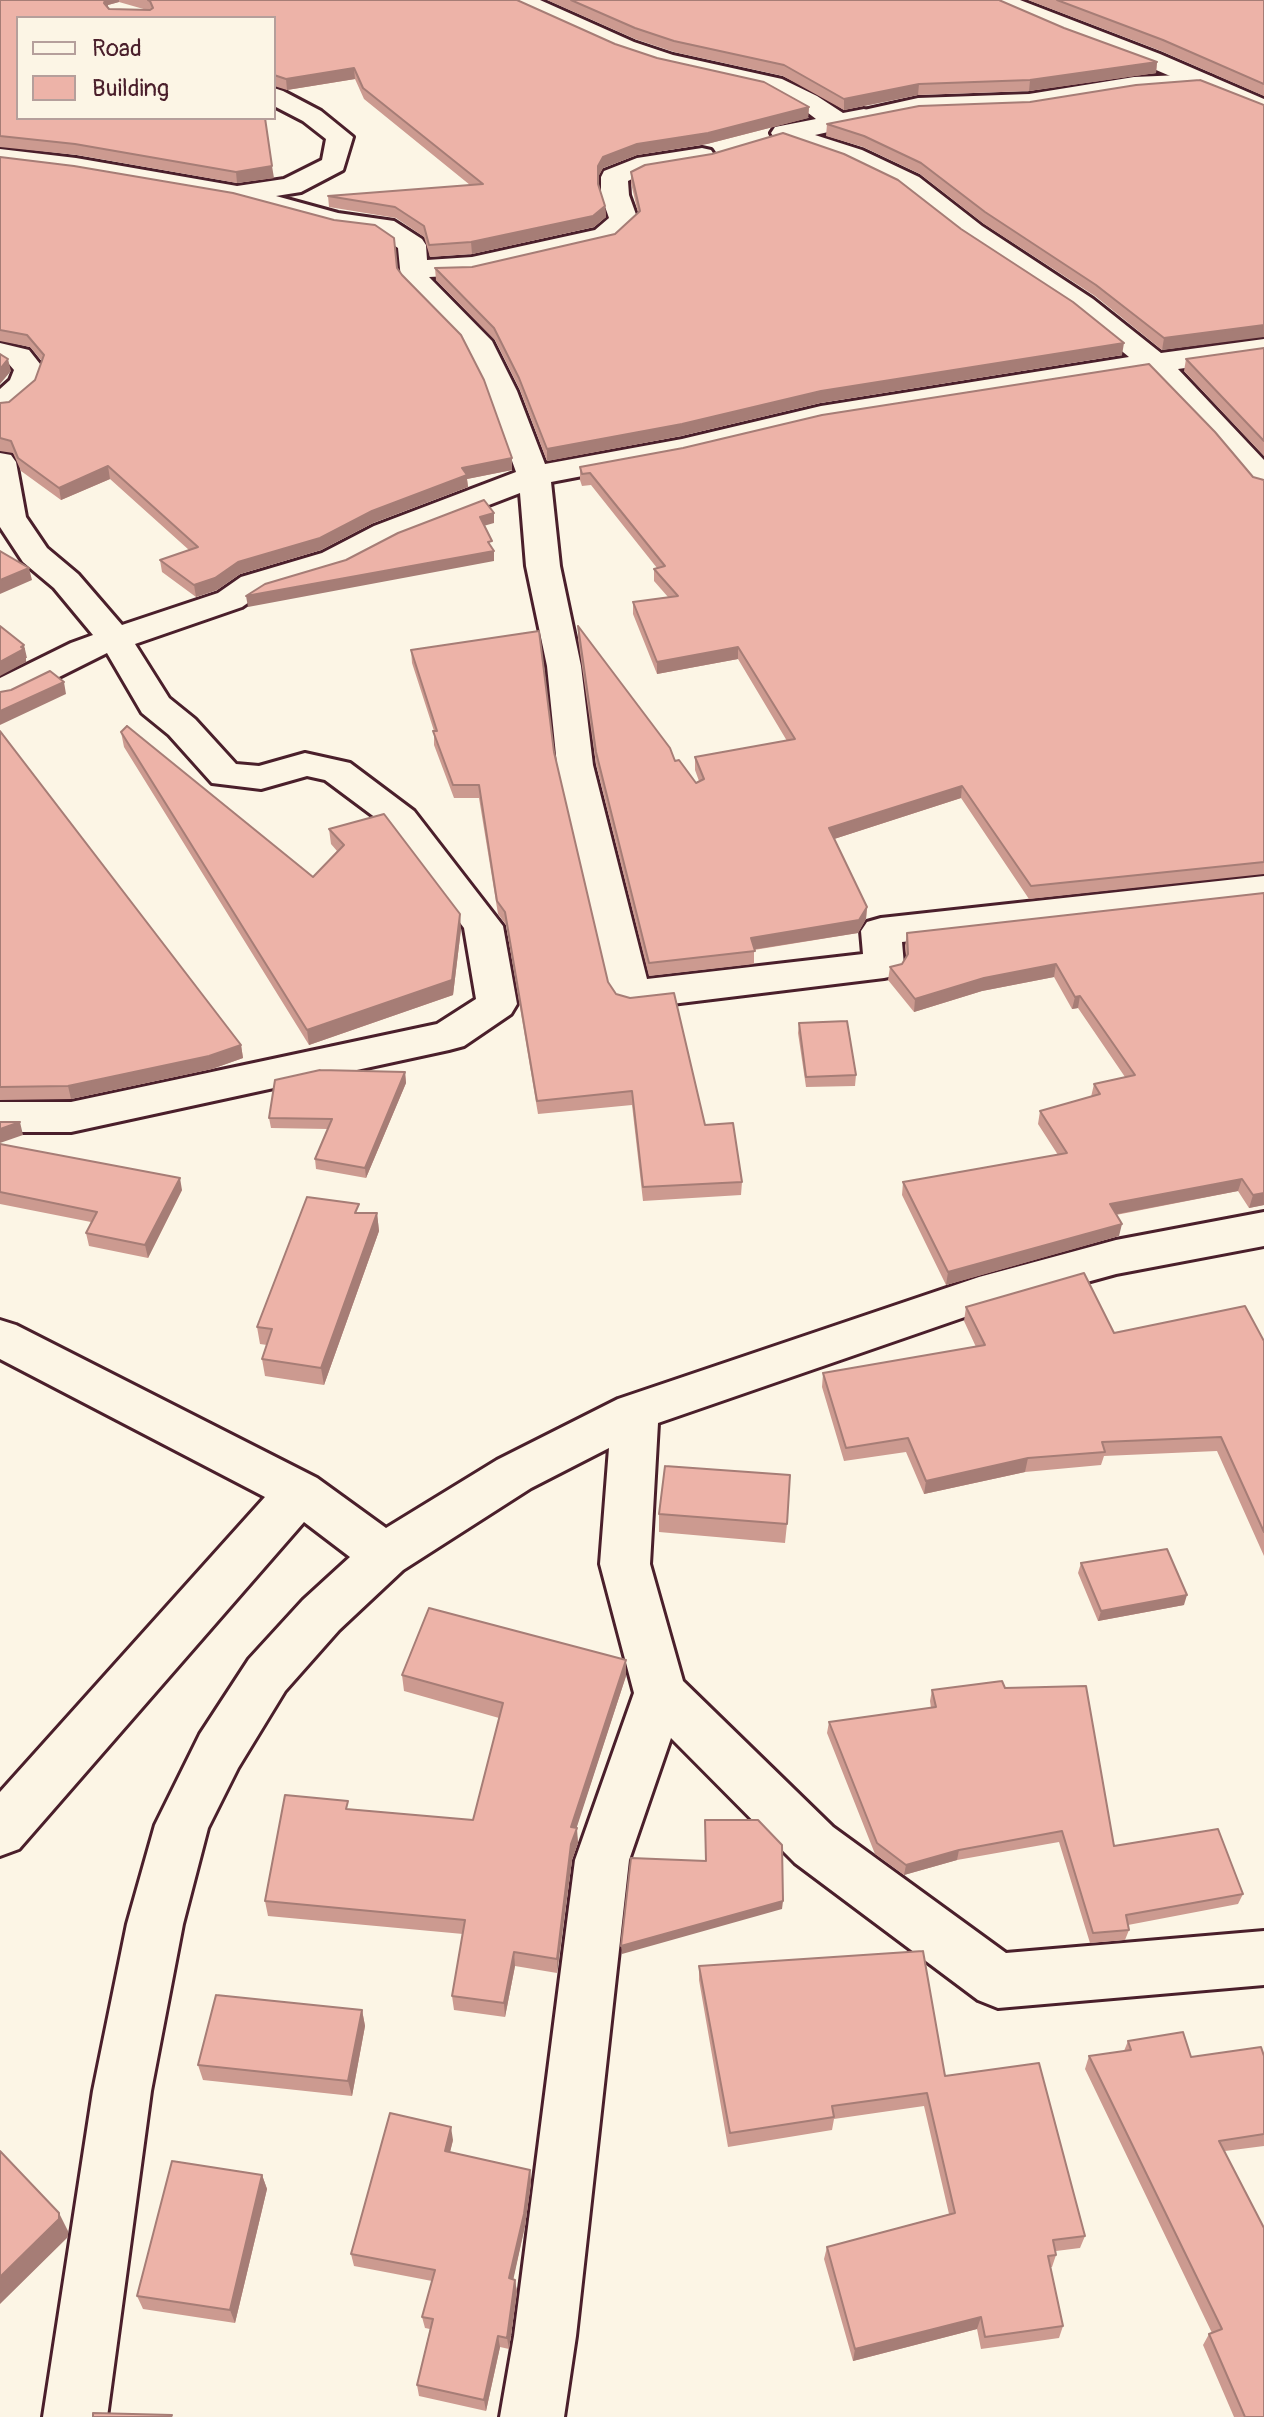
<!DOCTYPE html>
<html>
<head>
<meta charset="utf-8">
<style>
  body { margin:0 }
  #map { position:relative; width:1264px; height:2417px; overflow:hidden; background:#fcf5e5; font-family:Pangolin,sans-serif }
  canvas { display:block }
  .legend { position:absolute; left:16px; top:16px; width:260px; height:104px; box-sizing:border-box; background:#fcf5e5; border:2px solid #b59f9b; margin:0; padding:10px 14px; list-style:none; font-size:24px; color:#4a1f2b }
  .legend li { display:flex; align-items:center; gap:16px; height:40px }
  .legend b { width:40px; border:2px solid #b59f9b }
</style>
</head>
<body>
<div id="map">
<canvas width="1264" height="2417"></canvas>
<ul class="legend">
<li><b style="height:10px;background:#fcf5e5"></b>Road</li>
<li><b style="height:22px;background:#edb3a8"></b>Building</li>
</ul>
</div>
<script>
const c = document.querySelector('canvas').getContext('2d');
c.lineJoin = 'round';
function poly(rows) {
  const path = new Path2D();
  for (const r of rows) {
    path.moveTo(r[0], r[1]);
    for (let i = 2; i < r.length; i += 2) path.lineTo(r[i], r[i + 1]);
  }
  return path;
}
function strokePath(path, color, width, dash) {
  c.strokeStyle = color;
  c.lineWidth = width;
  c.lineCap = dash ? 'butt' : 'round';
  c.setLineDash(dash || []);
  c.stroke(path);
}
function paint(path, color) {
  c.fillStyle = color;
  c.fill(path, 'evenodd');
}
const pedestrian = poly([
  [1204,74,1213,77,1217,82,1213,87,1134,93,1029,110,918,114,864,125,855,122,851,117,855,112,918,98,1029,94,1134,77,1204,74]
]);
const minor = poly([
  [508,0,540,0,634,42,673,55,782,79,817,96,843,113,864,109,873,112,877,117,873,122,815,135,862,150,919,177,982,226,1093,299,1161,353,1264,339,1264,357,1178,369,1264,460,1264,490,1253,487,1215,442,1148,373,821,424,682,457,551,482,560,566,581,666,593,765,647,979,863,954,861,931,867,922,881,918,1264,876,1264,902,902,942,904,965,898,975,884,978,631,1009,617,1005,611,995,557,765,547,666,526,566,520,493,398,540,346,567,265,591,242,607,135,644,169,698,195,719,236,764,259,766,305,753,350,763,414,811,503,926,517,1004,511,1014,464,1046,449,1050,71,1132,0,1132,0,1102,71,1102,437,1024,476,999,464,928,388,827,325,780,307,776,261,789,212,783,169,735,142,713,107,653,13,700,0,703,0,678,71,643,93,635,54,588,23,562,0,527,0,453,11,455,16,462,26,517,47,548,78,574,122,625,218,593,241,577,322,553,374,526,516,472,487,391,464,345,443,327,405,285,401,279,398,248,377,234,336,229,235,202,76,174,0,165,0,149,76,158,237,186,284,179,322,160,326,139,303,121,274,106,274,88,283,91,321,111,353,137,343,170,301,192,276,196,338,213,394,221,422,239,426,245,427,260,472,257,595,230,609,218,601,195,601,177,604,171,637,158,702,148,711,150,715,156,711,162,644,173,628,181,629,195,638,220,614,242,472,275,429,277,492,341,517,391,545,464,682,439,821,406,1129,357,1073,311,962,238,899,189,844,162,775,139,771,133,775,127,816,119,799,106,765,90,658,66,616,52,512,5,508,0],
  [988,0,1020,0,1160,54,1264,99,1264,116,1142,64,1064,36,992,5,988,0],
  [0,343,29,350,44,369,35,390,11,411,0,413,0,389,10,380,14,370,8,363,0,361,0,343],
  [1264,1212,1264,1246,1116,1274,985,1310,658,1423,650,1564,683,1681,833,1827,1006,1953,1264,1931,1264,1985,998,2008,978,2000,795,1863,671,1738,629,1860,576,2336,564,2417,500,2417,514,2336,575,1860,634,1693,600,1564,609,1448,531,1488,403,1570,339,1630,285,1691,238,1768,208,1828,183,1924,151,2091,107,2417,43,2417,93,2091,127,1924,155,1825,200,1734,249,1659,303,1600,350,1557,304,1522,19,1849,0,1856,0,1792,265,1497,0,1359,0,1320,16,1325,317,1478,386,1528,497,1460,618,1399,979,1277,1116,1240,1264,1212]
]);
const wall = poly([
  [0,0,517,0,615,44,809,107,808,118,707,144,637,155,603,168,598,177,598,184,605,206,606,217,594,227,472,254,430,257,424,237,396,218,329,207,328,196,470,185,364,99,355,79,287,90,274,86,274,18,18,18,274,178,237,183,77,155,0,147],
  [119,2,147,10,109,9,108,7,108,5],
  [547,0,999,0,1064,28,1157,62,1156,73,1029,91,918,95,844,110,783,76,674,52,635,39],
  [1028,0,1264,0,1264,96,1161,51],
  [1264,105,1162,350,1095,296,984,224,920,174,863,147,826,136,827,124],
  [0,157,397,268,512,458,512,470,467,479,468,487,373,523,321,550,240,574,217,590,196,597,162,572,160,560,189,550,110,479,61,500,21,471,13,453,0,451,0,403,9,402,35,380,42,361,30,347,0,341],
  [631,172,1122,355,820,403,681,436,547,461,520,390,495,340,436,280,435,268,472,267,615,234,638,213,631,183],
  [1264,348,1264,456,1184,371,1186,359],
  [580,467,1253,477,1264,480,1264,874,1029,899,961,798,834,839,867,907,866,919,858,933,754,950,754,964,649,976,596,764,578,639,578,626,675,761,696,783,699,781,695,770,695,757,787,741,738,659,657,674,633,614,633,602,668,597,654,581,654,569,657,568,591,485,582,486,580,480],
  [411,650,554,752,608,982,742,1182,741,1195,643,1201,632,1105,538,1114,506,925,498,914,479,798,454,798,434,745,434,731,412,663],
  [0,731,241,1045,243,1058,212,1069,71,1099,0,1100],
  [121,732,313,877,337,851,331,844,329,829,461,929,453,995,309,1045,124,747],
  [1264,893,1264,1205,1249,1208,1238,1191,1116,1215,1119,1236,946,1285,902,1195,903,1182,1058,1155,1038,1124,1040,1111,1091,1097,1094,1084,1125,1077,1078,1008,1072,1009,1054,977,982,991,914,1012,888,980,890,967,902,964,906,957,905,946,907,933],
  [799,1023,856,1075,855,1086,806,1087,798,1033],
  [405,1072,406,1083,366,1178,316,1169,315,1159,328,1129,271,1128,269,1118],
  [0,1144,182,1190,148,1258,89,1246,86,1233,91,1222,0,1204],
  [360,1213,377,1213,379,1231,324,1385,265,1376,262,1359,267,1345,260,1344,257,1327],
  [966,1307,1114,1333,1264,1341,1264,1556,1217,1451,1104,1456,1101,1465,1025,1472,924,1494,906,1452,844,1461,822,1387,823,1373,976,1347,964,1321],
  [659,1514,787,1524,785,1543,659,1532],
  [1081,1563,1184,1605,1098,1621,1078,1573],
  [626,1660,626,1676,576,1828,578,1843,572,1860,557,1973,515,1966,505,2017,454,2010,452,1996,463,1934,268,1916,265,1901,350,1809,473,1820,499,1718,404,1691,402,1675],
  [1005,1688,1114,1846,1243,1894,1238,1904,1128,1925,1129,1930,1125,1940,1090,1943,1059,1842,957,1860,904,1875,875,1854,827,1733,829,1722,931,1708,930,1701,932,1690],
  [699,1966,945,2076,1085,2236,1080,2248,1056,2251,1056,2255,1052,2267,1050,2267,1063,2326,1059,2338,981,2349,977,2329,853,2361,824,2259,827,2247,949,2214,924,2106,834,2119,832,2130,728,2147,699,1980],
  [362,2010,365,2026,352,2096,203,2080,198,2065],
  [1128,2041,1191,2057,1264,2056,1264,2146,1225,2151,1264,2417,1234,2417,1203,2345,1209,2334,1212,2333,1085,2069,1089,2056,1124,2051],
  [453,2140,450,2152,530,2170,531,2183,525,2226,513,2279,515,2280,517,2292,509,2349,500,2347,486,2411,419,2396,417,2385,430,2329,425,2328,422,2317,432,2281,354,2266,351,2254],
  [262,2175,267,2189,235,2323,143,2309,137,2296]
]);
const shadedWall = poly([
  [105,0,119,0,119,2,108,5,105,14,104,3],
  [1157,62,1156,73,1029,91,1030,80],
  [354,68,355,79,287,90,286,79],
  [919,84,918,95,844,110,844,99],
  [809,107,808,118,707,144,637,155,603,168,598,177,598,166,603,157,637,144],
  [272,166,274,178,237,183,236,172],
  [605,206,606,217,594,227,472,254,471,242],
  [1264,325,1264,337,1162,350,1164,338],
  [1124,343,1122,355,820,403,681,436,547,461,547,449,821,391],
  [8,359,11,371,0,384,0,369],
  [512,458,512,470,467,479,468,487,373,523,321,550,240,574,217,590,196,597,194,585,238,562,462,468],
  [108,466,110,479,61,500,59,488],
  [494,513,494,523,480,527,480,517],
  [494,551,494,561,248,607,246,596],
  [29,568,32,580,0,594,0,580],
  [24,645,27,658,26,658,26,662,0,676,0,662],
  [738,647,738,659,657,674,657,662],
  [64,682,66,694,0,725,0,711],
  [962,786,961,798,828,841,829,828],
  [867,907,866,919,858,933,750,950,751,938],
  [460,914,461,929,453,995,309,1045,307,1030],
  [1056,964,1054,977,982,991,914,1012,915,999,984,978],
  [1080,996,1078,1008,1072,1009,1075,997],
  [241,1045,243,1058,212,1069,71,1099,68,1086],
  [405,1072,406,1083,366,1178,365,1168],
  [20,1122,23,1135,0,1143,0,1129],
  [180,1178,182,1190,148,1258,145,1245],
  [1242,1179,1238,1191,1107,1216,1110,1204],
  [1264,1193,1264,1205,1249,1208,1253,1195],
  [377,1213,379,1231,324,1385,321,1368],
  [1122,1224,1119,1236,946,1285,948,1272],
  [1028,1458,1025,1472,924,1494,926,1481],
  [1187,1595,1184,1605,1098,1621,1101,1611],
  [626,1660,626,1676,572,1842,571,1827],
  [577,1828,578,1843,572,1860,557,1973,557,1959,571,1844],
  [959,1850,957,1860,904,1875,906,1865],
  [783,1901,782,1909,622,1954,621,1946],
  [514,1952,515,1966,505,2017,504,2003],
  [362,2010,365,2026,352,2096,348,2081],
  [451,2127,453,2140,447,2164,445,2151],
  [530,2170,531,2183,525,2226,511,2290,509,2278],
  [262,2175,267,2189,235,2323,230,2310],
  [59,2213,68,2231,68,2237,0,2304,0,2277],
  [515,2280,517,2292,509,2349,507,2338],
  [981,2317,977,2329,853,2361,855,2349],
  [498,2336,500,2347,486,2411,484,2400]
]);
const building = poly([
  [0,0,105,0,104,3,109,9,150,10,153,8,150,1,148,0,517,0,615,44,657,58,764,82,809,107,708,133,637,144,603,157,598,166,598,184,605,206,593,216,471,242,429,245,424,226,395,207,328,196,483,184,363,88,354,68,286,79,274,75,274,18,18,18,18,118,265,118,272,166,236,172,75,144,0,136,0,0],
  [571,0,999,0,1064,28,1157,62,1030,80,919,84,844,99,784,65,674,41,635,28,571,0],
  [1057,0,1264,0,1264,84,1163,40,1057,0],
  [1200,80,1264,105,1264,325,1164,338,1096,285,985,212,921,163,864,136,827,124,919,106,1030,102,1136,85,1200,80],
  [783,133,844,154,898,180,961,229,1073,302,1124,343,821,391,682,424,547,449,519,378,494,328,435,268,472,267,615,234,640,211,631,172,645,165,712,154,783,133],
  [0,157,74,166,233,193,334,220,375,225,394,238,397,268,402,275,461,335,484,380,512,458,462,468,467,475,372,511,320,538,238,562,215,578,194,585,160,560,198,547,108,466,59,488,18,458,11,441,0,438,0,403,9,402,35,380,44,355,27,335,0,330,0,157],
  [1264,348,1264,441,1186,359,1264,348],
  [0,354,8,359,0,369,0,354],
  [1149,364,1215,432,1253,477,1264,480,1264,862,1031,886,962,786,829,828,867,907,859,920,751,938,755,951,649,963,596,752,578,626,670,748,675,761,679,760,696,783,704,779,695,757,795,739,738,647,657,662,633,602,678,596,654,569,665,566,590,473,582,474,580,467,683,448,822,415,1149,364],
  [484,500,494,513,480,517,492,541,488,542,494,551,246,596,265,584,346,560,398,533,484,500],
  [0,551,29,568,0,580,0,551],
  [0,626,24,645,21,647,24,649,0,662,0,626],
  [539,631,554,752,608,982,616,994,630,998,674,993,705,1125,733,1123,742,1182,643,1187,632,1091,537,1101,505,912,497,901,479,785,453,785,433,731,437,731,411,650,539,631],
  [50,671,64,682,0,711,0,692,11,690,50,671],
  [127,726,313,877,344,845,329,829,384,814,460,914,452,980,307,1030,121,732,127,726],
  [0,731,241,1045,209,1056,68,1086,0,1087,0,731],
  [1264,893,1264,1193,1253,1195,1242,1179,1110,1204,1122,1224,948,1272,903,1182,1067,1153,1040,1111,1100,1094,1094,1084,1135,1075,1080,996,1075,997,1056,964,984,978,915,999,890,967,902,964,908,954,907,933,1264,893],
  [847,1021,856,1075,806,1077,799,1023,847,1021],
  [320,1070,405,1072,365,1168,315,1159,332,1119,269,1118,275,1080,320,1070],
  [0,1122,20,1122,0,1129,0,1122],
  [0,1144,180,1178,145,1245,86,1233,97,1212,0,1192,0,1144],
  [307,1197,359,1204,355,1213,377,1213,321,1368,262,1359,272,1329,257,1327,307,1197],
  [1084,1273,1114,1333,1245,1306,1264,1341,1264,1532,1221,1437,1102,1442,1105,1452,1028,1458,926,1481,908,1438,846,1448,823,1373,985,1345,966,1307,1084,1273],
  [665,1466,790,1475,787,1524,659,1514,665,1466],
  [1167,1549,1187,1595,1101,1611,1081,1563,1167,1549],
  [429,1608,626,1660,571,1827,577,1828,571,1844,557,1959,514,1952,504,2003,452,1996,465,1920,265,1901,285,1795,348,1801,346,1809,473,1820,503,1703,402,1675,429,1608],
  [1002,1681,1005,1688,1086,1686,1114,1846,1218,1829,1243,1894,1126,1915,1129,1930,1093,1933,1062,1831,959,1850,906,1865,877,1843,829,1722,936,1707,932,1690,1002,1681],
  [705,1820,758,1820,782,1845,783,1901,621,1946,631,1858,706,1861,705,1820],
  [923,1951,945,2076,1039,2063,1085,2236,1053,2240,1056,2255,1048,2256,1063,2326,985,2337,981,2317,855,2349,827,2247,955,2213,927,2093,832,2106,834,2117,730,2133,699,1966,923,1951],
  [216,1995,362,2010,348,2081,198,2065,216,1995],
  [1183,2032,1191,2057,1261,2047,1264,2056,1264,2134,1219,2141,1264,2228,1264,2417,1245,2417,1209,2334,1222,2329,1089,2056,1131,2050,1128,2041,1183,2032],
  [390,2113,451,2127,445,2151,530,2170,524,2214,509,2278,515,2280,507,2338,498,2336,484,2400,417,2385,433,2319,422,2317,435,2270,351,2254,390,2113],
  [0,2151,59,2213,59,2219,0,2277,0,2151],
  [172,2161,262,2175,230,2310,137,2296,172,2161],
  [93,2413,172,2415,171,2417,93,2417,93,2413]
]);
strokePath(pedestrian, '#4a1f2b', 6);
strokePath(minor, '#4a1f2b', 6);
paint(pedestrian, '#fcf5e5');
paint(minor, '#fcf5e5');
paint(wall, '#cc9a90');
paint(shadedWall, '#a67d76');
paint(building, '#edb3a8');
strokePath(building, '#a67d76', 2);
</script>
</body>
</html>
